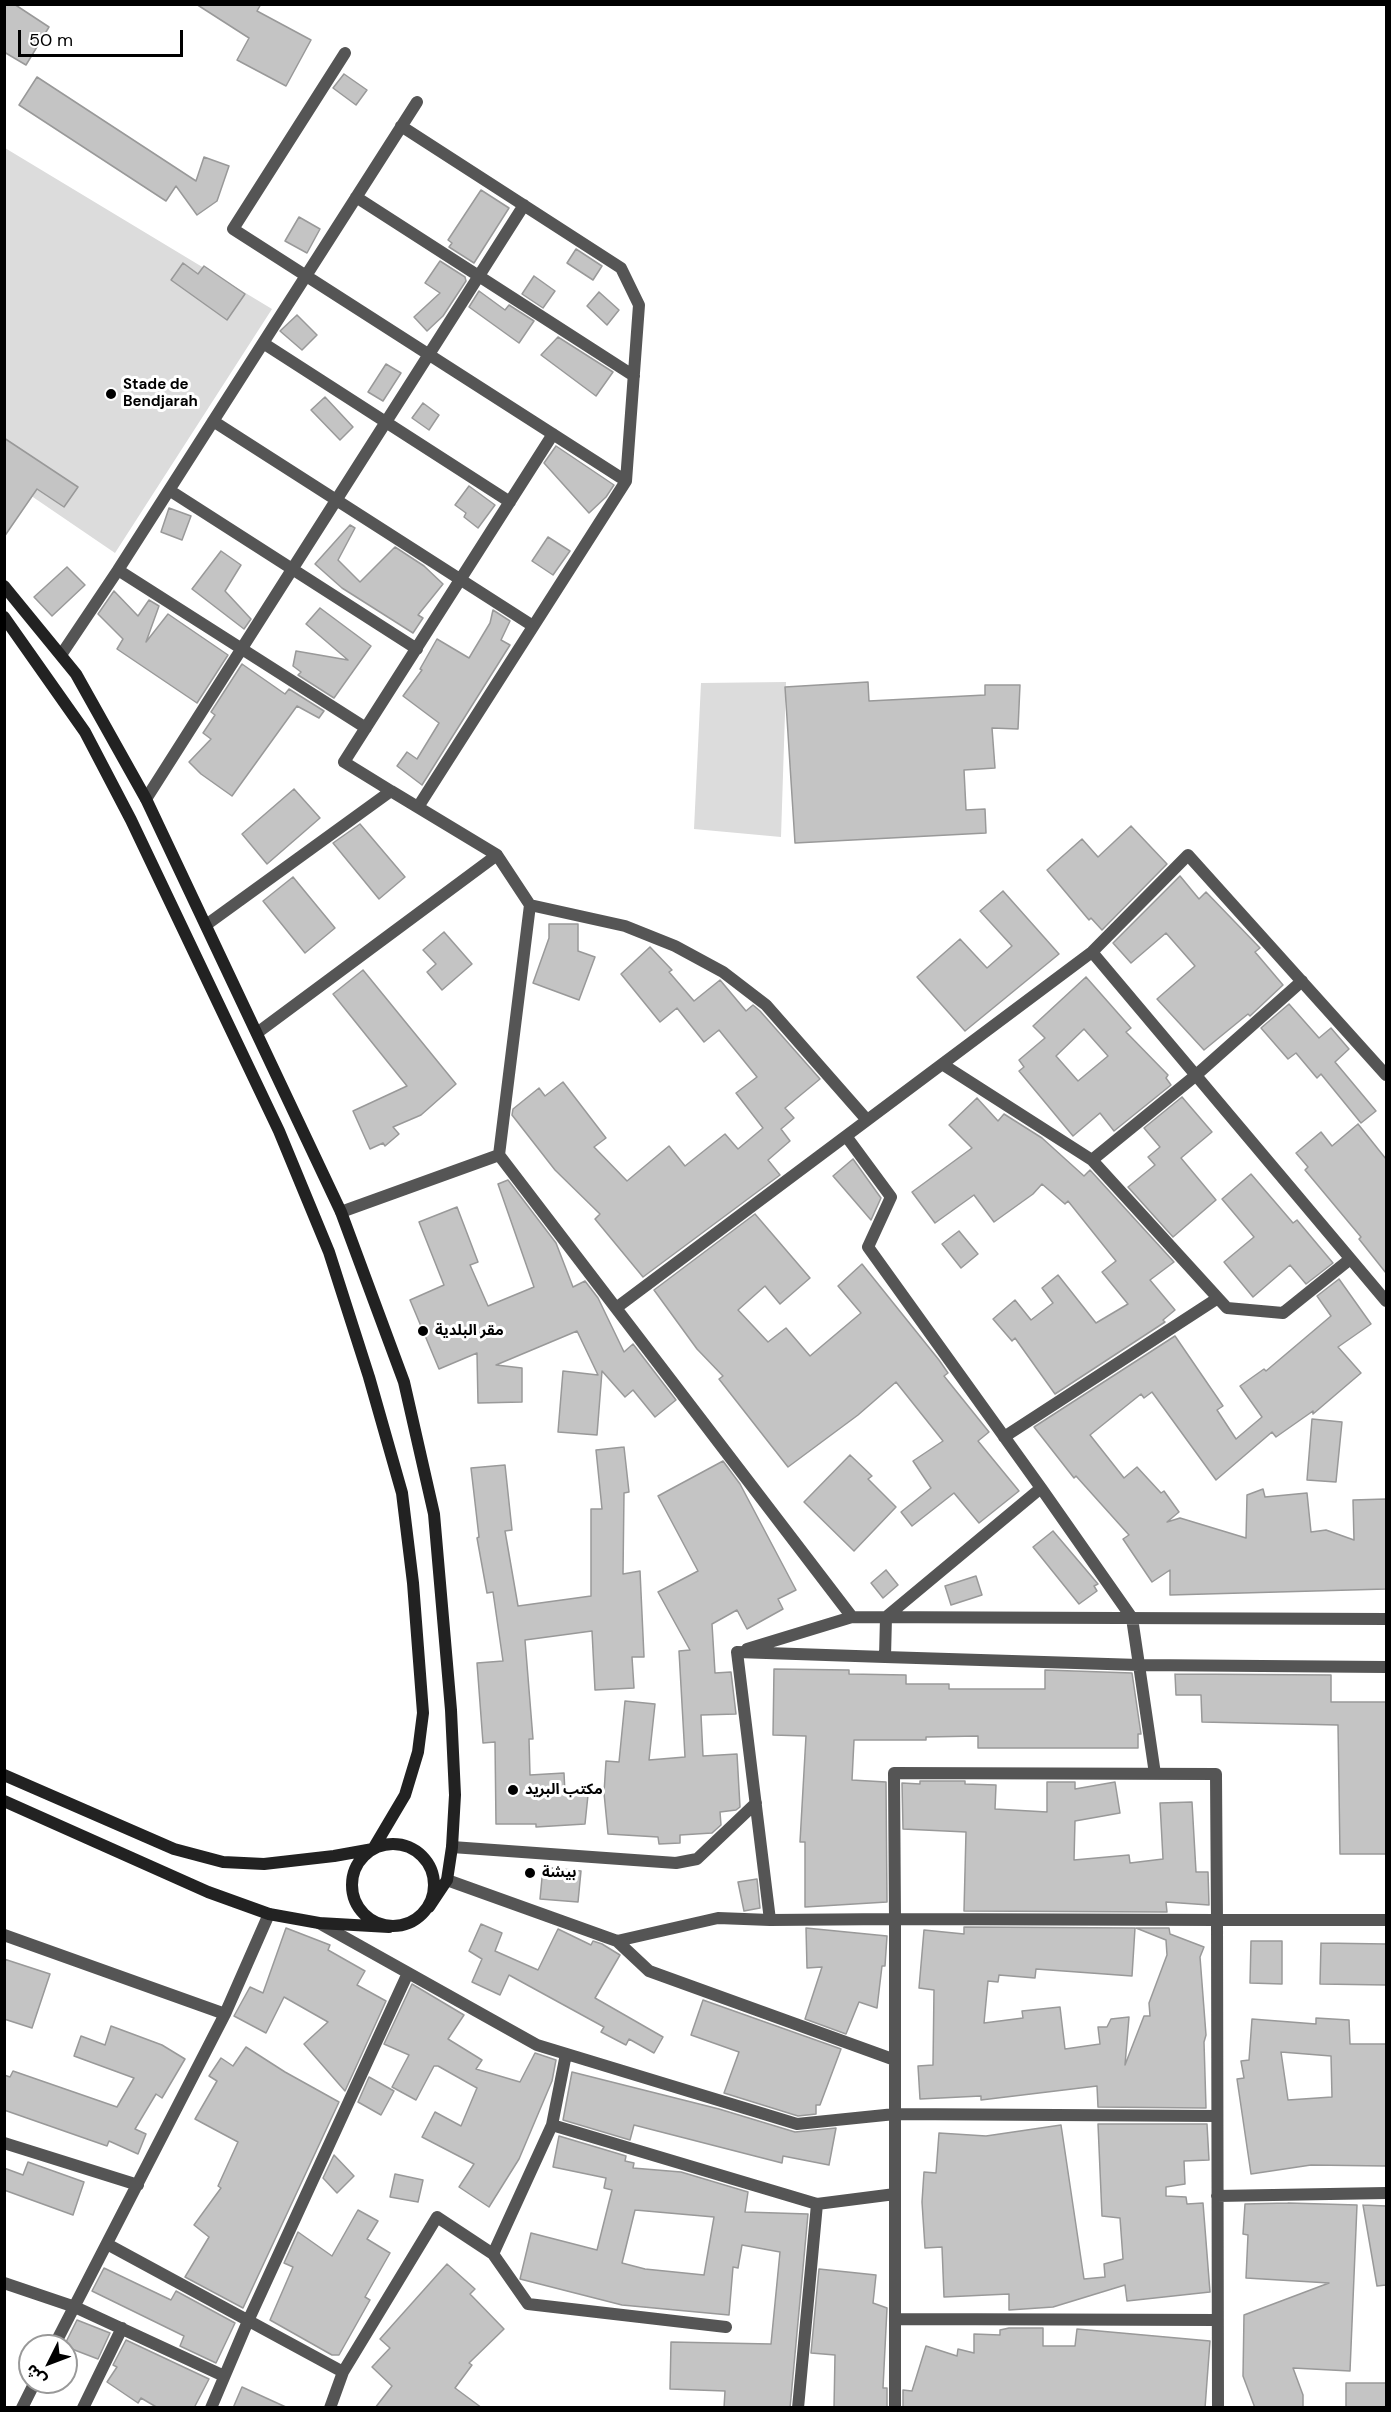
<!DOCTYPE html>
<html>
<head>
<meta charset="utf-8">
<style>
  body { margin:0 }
  #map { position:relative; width:1391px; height:2412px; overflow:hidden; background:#fff; font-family:"DM Sans","Noto Sans Arabic",sans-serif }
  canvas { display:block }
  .frame { position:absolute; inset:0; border:6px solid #000; pointer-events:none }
  .north { position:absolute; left:18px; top:2334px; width:60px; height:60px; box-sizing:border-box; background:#fff; border:2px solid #999; border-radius:50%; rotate:228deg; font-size:16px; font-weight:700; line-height:24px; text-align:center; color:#000 }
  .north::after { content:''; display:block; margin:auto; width:21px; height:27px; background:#000; clip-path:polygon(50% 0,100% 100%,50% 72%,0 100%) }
  .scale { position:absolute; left:18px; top:30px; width:165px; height:27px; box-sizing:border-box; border:3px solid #000; border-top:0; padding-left:8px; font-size:18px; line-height:21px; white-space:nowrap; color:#000; -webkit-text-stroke:4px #fff; paint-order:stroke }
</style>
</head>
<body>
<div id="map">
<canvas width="1391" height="2412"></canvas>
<div class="frame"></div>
<div class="north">ش</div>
<div class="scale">50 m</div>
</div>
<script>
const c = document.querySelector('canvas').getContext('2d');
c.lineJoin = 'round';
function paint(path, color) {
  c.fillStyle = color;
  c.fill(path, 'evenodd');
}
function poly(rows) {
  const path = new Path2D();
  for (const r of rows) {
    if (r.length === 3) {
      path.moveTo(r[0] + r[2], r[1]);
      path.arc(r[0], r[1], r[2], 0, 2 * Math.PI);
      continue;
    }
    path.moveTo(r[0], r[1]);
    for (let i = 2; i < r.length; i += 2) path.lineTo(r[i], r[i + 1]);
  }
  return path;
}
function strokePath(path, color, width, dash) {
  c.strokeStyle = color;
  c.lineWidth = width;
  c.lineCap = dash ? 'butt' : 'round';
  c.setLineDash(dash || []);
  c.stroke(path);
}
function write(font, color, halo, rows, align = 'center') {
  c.font = font + ' "DM Sans","Noto Sans Arabic",sans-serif';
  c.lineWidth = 6;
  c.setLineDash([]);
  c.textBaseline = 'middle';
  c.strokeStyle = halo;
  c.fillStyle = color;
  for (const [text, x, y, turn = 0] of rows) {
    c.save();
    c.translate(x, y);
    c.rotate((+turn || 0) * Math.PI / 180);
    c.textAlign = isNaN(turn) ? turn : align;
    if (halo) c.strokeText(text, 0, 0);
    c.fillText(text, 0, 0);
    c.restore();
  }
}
const green = poly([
  [5,148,272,309,115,553,5,478],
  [786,682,781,837,694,829,701,683]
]);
const building = poly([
  [4,4,14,4,49,27,26,65,4,52,4,4],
  [196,4,261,4,257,11,311,40,286,86,237,60,249,38,196,4],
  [344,74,367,90,356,105,333,88,344,74],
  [37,77,196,181,204,157,229,166,217,201,197,215,176,186,166,201,19,105,37,77],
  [481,190,509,208,474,263,449,247,452,243,448,240,481,190],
  [299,217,320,229,307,253,285,241,299,217],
  [576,249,602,266,593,280,567,263,576,249],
  [440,261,465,277,466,281,443,316,427,331,414,317,440,293,425,283,440,261],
  [183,263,198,274,204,266,245,294,227,320,171,280,183,263],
  [534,276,555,291,543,308,522,294,534,276],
  [479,291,505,310,509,305,534,321,519,343,469,307,479,291],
  [599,292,619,310,607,325,587,306,599,292],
  [297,315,317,335,302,350,280,331,297,315],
  [558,337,613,372,596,396,541,355,558,337],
  [386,364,401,373,383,401,368,392,386,364],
  [325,397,353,427,340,440,311,410,325,397],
  [423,403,439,415,429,430,412,418,423,403],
  [4,438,78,487,64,507,37,489,4,537,4,438],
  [556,446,614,485,606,497,589,513,544,463,556,446],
  [469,486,495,505,478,528,464,517,466,513,455,505,469,486],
  [169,508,191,516,182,540,161,532,169,508],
  [350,525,355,528,338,560,360,582,395,547,424,566,443,584,418,615,423,618,413,633,342,588,315,564,350,525],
  [548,537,570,551,553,575,532,561,548,537],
  [221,551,241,565,225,591,251,619,244,629,192,589,221,551],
  [67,567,85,585,52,616,34,597,67,567],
  [114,591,138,616,149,600,159,606,146,642,168,614,228,655,197,703,117,649,123,639,98,614,114,591],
  [320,608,371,646,334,698,298,675,301,672,293,666,296,651,348,660,306,624,320,608],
  [493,610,510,621,501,640,510,645,422,785,397,766,407,752,417,759,439,723,403,696,422,670,420,669,437,639,469,658,490,623,493,610],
  [242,664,285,694,289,689,324,711,319,718,297,706,232,796,201,774,189,762,211,739,203,733,215,715,211,712,242,664],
  [868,682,869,701,985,695,985,685,1020,685,1018,729,992,728,995,768,964,770,966,810,985,809,986,833,795,843,785,687,868,682],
  [294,789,320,818,267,864,242,834,294,789],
  [360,824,405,877,379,899,333,843,360,824],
  [1131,826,1167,864,1102,930,1091,918,1089,920,1047,870,1082,839,1098,857,1131,826],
  [1180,876,1199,899,1206,892,1260,948,1255,952,1283,985,1250,1016,1248,1014,1204,1050,1157,999,1195,966,1166,933,1131,963,1113,943,1180,876],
  [293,877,335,928,305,953,263,901,293,877],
  [1003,891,1059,954,965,1031,917,977,960,939,987,968,1012,946,980,911,1003,891],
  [549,924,578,924,578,951,595,957,579,1000,533,983,549,938,549,924],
  [444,932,472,964,442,990,427,972,436,964,423,950,444,932],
  [650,947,672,970,669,972,694,1001,720,980,746,1011,753,1005,760,1011,820,1079,785,1108,794,1118,781,1129,790,1141,768,1160,780,1175,643,1277,595,1219,600,1214,555,1170,512,1115,513,1109,539,1088,545,1096,563,1082,606,1138,594,1147,627,1181,669,1146,685,1166,725,1134,738,1149,763,1128,736,1093,757,1077,719,1030,704,1042,677,1008,660,1022,621,974,650,947],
  [363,970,456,1084,421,1115,393,1127,399,1134,385,1146,383,1143,370,1149,353,1111,407,1086,333,994,363,970],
  [1086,977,1131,1028,1126,1032,1168,1075,1166,1078,1171,1085,1114,1131,1100,1113,1073,1136,1019,1071,1024,1067,1019,1060,1045,1038,1033,1026,1086,977],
  [1084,1029,1108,1056,1078,1081,1056,1056,1084,1029],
  [1289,1004,1319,1038,1331,1028,1349,1049,1335,1062,1376,1111,1361,1123,1321,1074,1317,1078,1296,1053,1288,1059,1261,1028,1289,1004],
  [1182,1097,1212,1132,1181,1158,1216,1200,1173,1237,1128,1187,1155,1165,1148,1157,1160,1147,1144,1128,1182,1097],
  [977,1098,998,1121,1004,1114,1042,1138,1084,1176,1090,1170,1174,1262,1150,1280,1175,1310,1163,1320,1165,1322,1055,1394,1015,1338,1012,1341,993,1319,1015,1300,1031,1320,1053,1303,1042,1288,1058,1275,1096,1323,1128,1304,1102,1272,1116,1261,1068,1201,1065,1204,1042,1184,1033,1194,994,1222,974,1195,935,1223,912,1192,972,1148,949,1125,977,1098],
  [1358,1124,1386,1159,1386,1273,1359,1239,1361,1237,1305,1170,1308,1167,1296,1153,1321,1132,1332,1146,1358,1124],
  [853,1159,881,1198,871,1220,833,1176,853,1159],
  [1251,1174,1293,1223,1297,1220,1333,1263,1306,1284,1290,1265,1253,1297,1224,1262,1254,1237,1222,1199,1251,1174],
  [508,1180,556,1243,573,1287,585,1281,598,1298,624,1352,633,1344,676,1400,655,1417,633,1390,625,1397,602,1371,597,1435,558,1432,563,1371,598,1375,577,1331,496,1365,522,1368,522,1402,478,1403,477,1353,439,1369,410,1300,444,1285,419,1222,457,1207,478,1262,470,1265,488,1306,534,1287,498,1184,508,1180],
  [755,1214,810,1278,780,1304,765,1286,738,1310,768,1342,786,1328,810,1356,861,1313,838,1286,862,1264,939,1360,948,1373,944,1376,989,1432,978,1441,1019,1491,979,1523,954,1493,912,1526,901,1512,931,1488,913,1461,943,1441,896,1382,858,1415,788,1467,719,1379,723,1376,697,1349,654,1290,755,1214],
  [959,1231,978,1254,961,1268,942,1244,959,1231],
  [1339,1279,1371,1324,1338,1347,1361,1373,1313,1414,1313,1411,1276,1437,1272,1432,1216,1480,1152,1392,1144,1398,1141,1394,1090,1435,1124,1478,1137,1467,1161,1493,1164,1491,1179,1512,1167,1522,1180,1518,1246,1538,1247,1495,1263,1489,1265,1497,1307,1493,1311,1532,1326,1530,1354,1540,1353,1500,1386,1499,1386,1589,1170,1595,1170,1570,1152,1582,1123,1539,1129,1535,1076,1476,1074,1478,1034,1427,1175,1336,1223,1406,1217,1410,1236,1439,1262,1417,1240,1386,1264,1369,1266,1371,1331,1316,1317,1296,1339,1279],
  [1312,1419,1342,1422,1336,1482,1307,1480,1312,1419],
  [624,1447,629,1492,624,1493,623,1574,640,1571,644,1657,632,1657,634,1688,595,1690,592,1631,525,1640,533,1739,529,1739,530,1775,564,1773,565,1793,588,1795,585,1824,536,1827,536,1824,496,1824,495,1742,483,1743,477,1663,503,1661,493,1592,487,1593,477,1538,479,1537,471,1468,505,1465,512,1530,505,1531,518,1606,591,1596,591,1509,602,1509,596,1450,624,1447],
  [850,1455,872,1476,868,1479,896,1507,854,1551,804,1502,850,1455],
  [723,1461,740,1484,796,1590,778,1599,783,1609,747,1629,737,1610,712,1624,715,1673,731,1672,736,1714,701,1715,703,1756,737,1754,740,1807,736,1810,720,1812,721,1825,712,1833,680,1835,680,1843,659,1844,658,1837,608,1834,604,1793,606,1761,619,1762,625,1701,655,1704,649,1760,685,1757,679,1651,690,1650,658,1592,698,1571,658,1496,723,1461],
  [1053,1531,1098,1584,1094,1586,1097,1591,1079,1604,1033,1547,1053,1531],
  [886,1570,898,1585,883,1598,871,1583,886,1570],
  [976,1576,982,1595,951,1605,945,1586,976,1576],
  [774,1669,849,1670,849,1674,906,1675,906,1684,949,1684,949,1689,1045,1689,1045,1670,1132,1673,1141,1734,1138,1734,1138,1748,978,1748,978,1736,926,1737,926,1740,854,1740,852,1780,886,1782,887,1902,805,1907,805,1842,800,1842,806,1736,773,1735,774,1669],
  [1175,1674,1331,1675,1331,1702,1386,1702,1386,1854,1340,1854,1338,1725,1202,1722,1201,1695,1176,1695,1175,1674],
  [920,1781,965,1781,965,1784,996,1785,995,1809,1047,1812,1047,1782,1075,1782,1075,1789,1115,1782,1120,1813,1075,1821,1074,1860,1129,1855,1130,1863,1163,1859,1160,1803,1192,1802,1196,1872,1208,1872,1209,1905,1166,1902,1167,1912,964,1911,966,1832,903,1829,902,1783,920,1784,920,1781],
  [543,1867,581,1871,578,1902,540,1899,543,1867],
  [757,1879,760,1908,744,1911,738,1882,757,1879],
  [481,1924,502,1933,495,1951,538,1970,558,1929,591,1945,593,1941,602,1944,620,1955,595,1998,663,2037,654,2053,629,2039,626,2045,601,2032,604,2027,509,1975,500,1995,472,1982,482,1959,469,1951,481,1924],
  [964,1927,1135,1928,1132,1976,1036,1969,1035,1978,999,1975,998,1982,988,1981,984,2023,1023,2018,1022,2011,1060,2007,1065,2049,1100,2044,1098,2027,1107,2027,1111,2019,1129,2017,1125,2065,1144,2016,1150,2016,1149,2003,1167,1955,1166,1940,1136,1928,1169,1928,1170,1934,1204,1947,1200,1957,1206,2035,1204,2042,1206,2108,1098,2107,1097,2086,981,2100,981,2096,920,2099,918,2066,933,2065,934,1990,919,1988,924,1930,964,1934,964,1927],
  [286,1928,330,1945,328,1950,365,1971,357,1985,386,2001,345,2091,304,2044,328,2022,284,1997,266,2033,234,2016,250,1987,263,1993,286,1928],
  [806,1928,887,1936,885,1966,882,1966,877,2008,859,2002,846,2034,805,2019,822,1967,807,1968,806,1928],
  [1251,1941,1282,1941,1282,1984,1250,1983,1251,1941],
  [1321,1943,1386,1944,1386,1985,1320,1984,1321,1943],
  [4,1959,50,1974,32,2028,4,2019,4,1959],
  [412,1984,464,2015,448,2039,482,2060,476,2069,520,2082,535,2053,556,2060,552,2081,519,2159,489,2207,459,2187,474,2164,422,2137,435,2112,461,2126,477,2088,438,2066,434,2066,416,2100,392,2087,409,2055,384,2044,412,1984],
  [703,2000,841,2049,820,2105,816,2105,816,2114,798,2116,724,2093,739,2052,691,2035,703,2000],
  [1316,2018,1349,2020,1350,2044,1386,2044,1386,2166,1311,2165,1251,2174,1237,2079,1244,2078,1241,2061,1249,2060,1252,2019,1316,2024,1316,2018],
  [1281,2052,1331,2056,1332,2097,1288,2100,1281,2052],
  [111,2026,162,2045,185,2059,162,2098,156,2094,135,2129,146,2134,138,2154,109,2141,107,2146,4,2110,4,2075,10,2077,13,2071,117,2107,134,2078,74,2056,81,2036,105,2045,111,2026],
  [246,2047,285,2072,339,2102,243,2308,185,2277,209,2237,194,2225,221,2188,218,2186,238,2142,195,2119,217,2081,209,2076,221,2058,233,2066,246,2047],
  [572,2072,719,2109,795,2132,836,2128,829,2165,783,2156,782,2163,634,2125,630,2140,563,2120,572,2072],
  [369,2077,394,2091,381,2115,358,2102,369,2077],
  [1098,2124,1207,2124,1209,2160,1184,2161,1185,2184,1166,2187,1166,2196,1186,2197,1187,2204,1203,2203,1210,2292,1127,2301,1125,2285,1053,2307,1009,2310,1009,2294,944,2297,942,2247,925,2248,922,2202,924,2172,936,2173,939,2133,986,2136,1061,2125,1084,2279,1105,2277,1104,2264,1123,2259,1120,2218,1102,2216,1098,2124],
  [559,2136,626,2156,625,2161,634,2163,633,2168,681,2172,748,2192,745,2212,808,2214,790,2408,724,2408,725,2391,670,2389,671,2342,771,2344,780,2252,742,2245,738,2268,733,2267,729,2315,622,2305,520,2279,531,2233,597,2250,612,2190,604,2188,606,2178,553,2167,559,2136],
  [635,2210,714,2217,704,2275,645,2269,622,2263,635,2210],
  [334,2155,354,2176,337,2193,323,2178,334,2155],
  [28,2162,84,2182,73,2215,4,2190,4,2168,23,2175,28,2162],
  [395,2174,423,2180,418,2202,390,2197,395,2174],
  [1288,2203,1357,2205,1350,2371,1293,2368,1303,2395,1303,2408,1255,2408,1243,2376,1244,2315,1329,2283,1246,2278,1248,2235,1243,2234,1245,2204,1288,2203],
  [1363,2205,1386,2206,1386,2285,1377,2286,1363,2205],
  [358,2210,378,2221,367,2239,390,2253,365,2297,370,2300,339,2355,332,2355,270,2320,293,2267,284,2263,298,2232,332,2256,358,2210],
  [447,2264,475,2289,470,2294,504,2329,469,2363,472,2365,455,2388,482,2408,375,2408,392,2386,372,2367,390,2348,380,2339,447,2264],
  [104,2268,171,2300,176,2291,235,2323,216,2363,180,2346,184,2336,92,2291,104,2268],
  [819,2269,876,2275,873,2303,887,2308,883,2388,887,2388,887,2408,834,2408,835,2355,811,2353,819,2269],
  [77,2320,110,2333,98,2359,64,2346,77,2320],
  [1009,2328,1043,2328,1043,2346,1075,2346,1077,2329,1210,2341,1205,2408,903,2408,903,2390,912,2391,926,2346,957,2356,958,2349,974,2353,974,2334,1000,2335,1000,2330,1009,2328],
  [126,2340,209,2379,194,2408,158,2408,141,2398,138,2403,107,2382,117,2367,113,2365,126,2340],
  [1346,2383,1386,2383,1386,2408,1346,2408,1346,2383],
  [242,2387,288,2408,233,2408,242,2387]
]);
const minor = poly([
  [345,53,233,229,626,481],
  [401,126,621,268,639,305,626,481,418,807],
  [356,197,634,376],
  [263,343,510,502],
  [213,421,533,626],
  [169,490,417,649],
  [118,570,366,728],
  [61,655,118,570,417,102],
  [391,791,344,762,553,434],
  [146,799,524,205],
  [530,905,625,926,675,946,723,972,766,1005,867,1120],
  [206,925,391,791,497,855],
  [1092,952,1386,1301],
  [257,1033,497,855,530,905,499,1155],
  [942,1064,1092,1160,1227,1308,1283,1313,1349,1260],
  [846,1136,891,1197,868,1247,1041,1488],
  [1092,1160,1195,1076,1302,981],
  [341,1212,499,1155,852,1617,1386,1619],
  [616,1308,1092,952,1188,855,1386,1075],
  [1004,1437,1218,1298],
  [747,1649,852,1617],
  [1155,1774,1139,1665,1386,1667],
  [452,1847,676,1863,697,1859,756,1803],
  [447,1880,617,1941,649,1971,895,2060],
  [770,1920,737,1652,885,1657,1139,1665,1132,1618,1041,1488,886,1617,885,1657],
  [319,1923,537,2045,797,2124,895,2114,1217,2116],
  [4,1935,225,2014,269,1914],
  [617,1941,718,1918,770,1920,895,1919,1217,1920,1216,1774,894,1773,895,1919,895,2408],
  [566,2054,552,2125,817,2204],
  [4,2143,138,2185],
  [1217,2196,1386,2193],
  [107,2244,343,2372],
  [493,2254,528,2304,726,2327],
  [4,2283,75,2307,224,2376],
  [895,2319,1217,2320],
  [54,2346,225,2014],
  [22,2408,35,2382],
  [83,2408,122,2328],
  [211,2408,248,2321,408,1973],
  [330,2408,343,2372,437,2217,493,2254,552,2125],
  [798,2408,817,2204,895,2194],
  [1218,2408,1217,1920,1386,1920]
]);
const secondary = poly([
  [4,586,76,674,146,799,341,1212,404,1382,434,1514,451,1710,455,1795,452,1847,447,1880,429,1907],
  [4,617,85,732,131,820,279,1131,329,1252,369,1377,402,1493,413,1583,423,1713,418,1752,405,1795,373,1849,334,1856,264,1864,223,1862,174,1849,4,1775],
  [4,1801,208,1892,269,1914,319,1923,389,1927],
  [393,1885,41]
]);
const markers = [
  [111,394,6,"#000"],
  [423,1331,6,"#000"],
  [513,1790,6,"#000"],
  [530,1873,6,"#000"]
];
const poiNames = [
  ["Stade de",123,385],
  ["Bendjarah",123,402],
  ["مقر البلدية",435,1331],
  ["مكتب البريد",525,1790],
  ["بيشة",542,1873]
];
paint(green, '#dcdcdc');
paint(building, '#c4c4c4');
strokePath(building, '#999', 1.5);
strokePath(minor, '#555', 12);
strokePath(secondary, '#222', 12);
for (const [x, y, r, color] of markers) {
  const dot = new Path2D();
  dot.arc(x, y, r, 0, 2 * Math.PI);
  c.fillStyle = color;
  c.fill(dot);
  strokePath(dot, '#fff', 2);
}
write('bold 15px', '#000', '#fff', poiNames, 'left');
</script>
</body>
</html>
